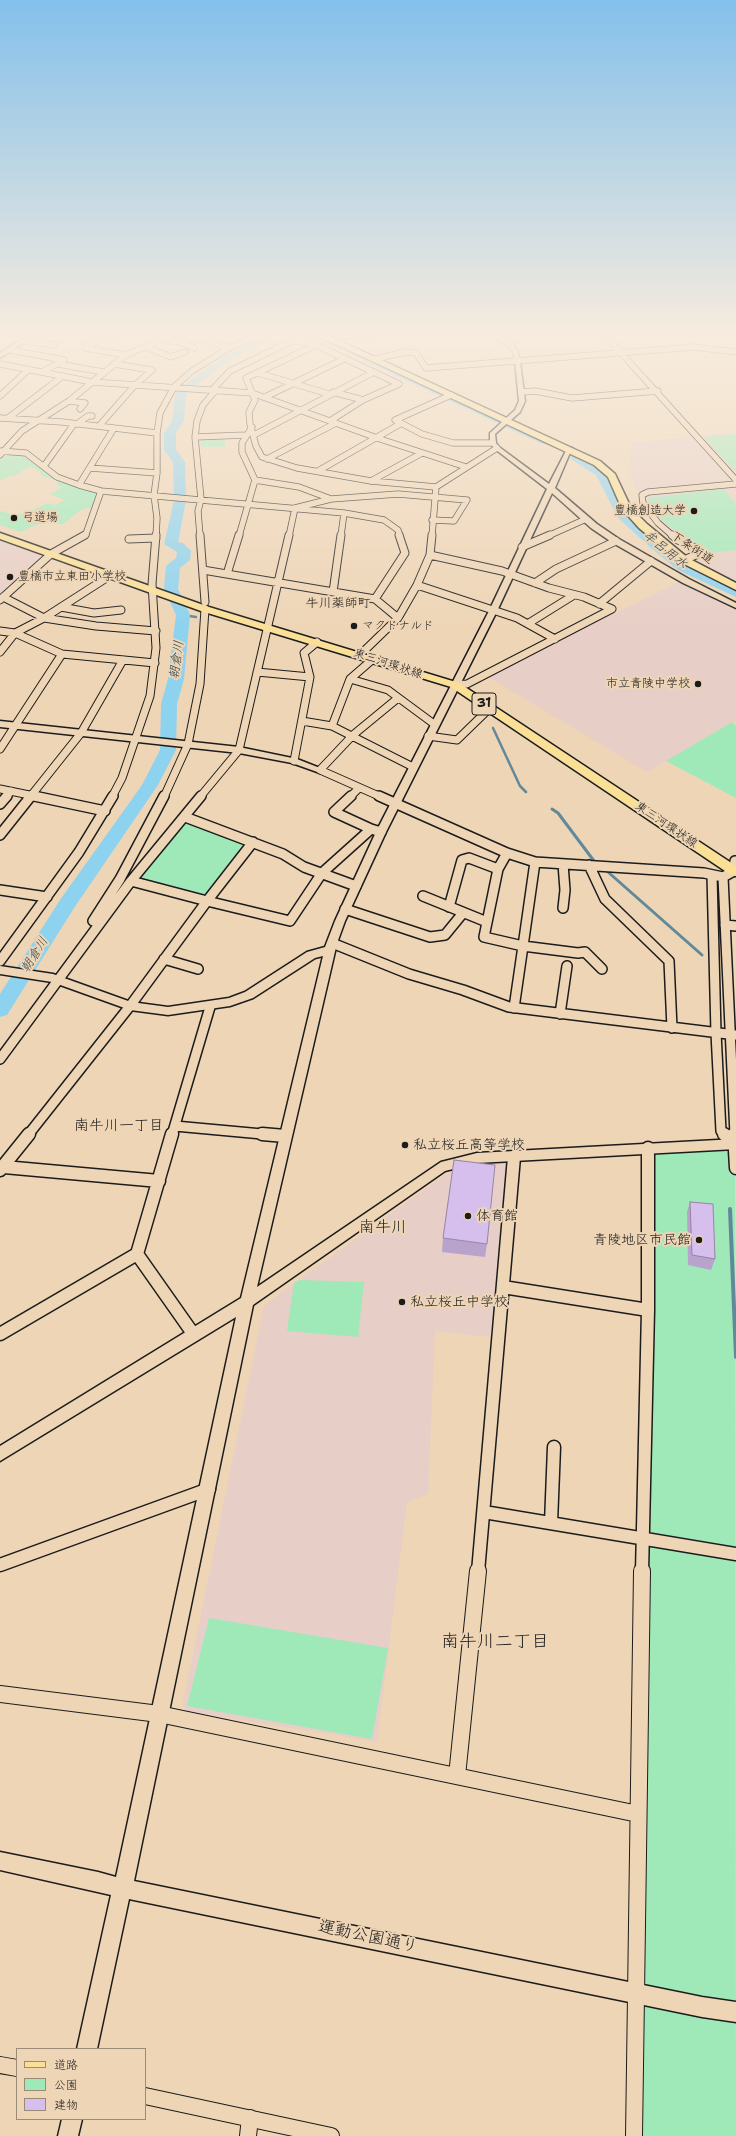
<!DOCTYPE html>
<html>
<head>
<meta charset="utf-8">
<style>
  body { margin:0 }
  #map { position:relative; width:736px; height:2136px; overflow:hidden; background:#eed5b6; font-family:"Shantell Sans","Klee One",sans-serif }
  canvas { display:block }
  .legend { position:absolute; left:16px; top:2048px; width:130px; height:72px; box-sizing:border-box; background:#eed5b6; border:1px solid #9a8b78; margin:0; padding:5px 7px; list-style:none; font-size:12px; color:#1c1c1c }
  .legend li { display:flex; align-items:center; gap:8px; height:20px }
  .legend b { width:20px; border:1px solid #9a8b78 }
</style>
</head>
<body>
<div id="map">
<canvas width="736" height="2136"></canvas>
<ul class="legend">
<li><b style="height:5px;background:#fadf96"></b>道路</li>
<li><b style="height:11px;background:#9fe9b9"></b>公園</li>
<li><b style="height:11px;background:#d6beed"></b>建物</li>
</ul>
</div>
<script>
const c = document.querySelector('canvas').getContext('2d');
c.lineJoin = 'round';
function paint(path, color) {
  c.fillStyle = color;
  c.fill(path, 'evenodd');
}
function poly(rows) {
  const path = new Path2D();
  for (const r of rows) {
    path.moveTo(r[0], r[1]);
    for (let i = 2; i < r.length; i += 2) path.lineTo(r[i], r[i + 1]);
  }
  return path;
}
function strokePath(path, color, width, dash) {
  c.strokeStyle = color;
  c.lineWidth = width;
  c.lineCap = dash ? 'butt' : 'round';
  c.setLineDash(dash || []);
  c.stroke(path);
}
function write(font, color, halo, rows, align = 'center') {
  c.font = font + ' "Shantell Sans","Klee One",sans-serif';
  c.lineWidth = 4;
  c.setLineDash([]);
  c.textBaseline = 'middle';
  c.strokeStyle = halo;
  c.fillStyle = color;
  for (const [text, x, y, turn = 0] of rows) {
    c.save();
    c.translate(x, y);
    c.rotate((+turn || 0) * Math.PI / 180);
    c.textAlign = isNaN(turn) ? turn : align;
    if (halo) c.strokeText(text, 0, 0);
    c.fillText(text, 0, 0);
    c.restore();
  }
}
const built = poly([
  [736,432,736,582,711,570,693,558,700,555,702,551,686,542,665,526,648,505,645,494,637,491,628,469,632,443],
  [0,540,40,555,41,559,0,595],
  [681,581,736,608,736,720,647,772,487,676],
  [506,1159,508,1169,490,1337,435,1331,428,1494,407,1502,377,1742,185,1711,183,1703,264,1305,446,1174,481,1160]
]);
const green = poly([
  [736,434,736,472,704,437],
  [225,437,225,447,201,447,200,438],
  [7,455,23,456,57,478,97,493,92,507,81,510,62,525,53,521,33,526,21,532,0,525,0,517,6,519,0,516,0,512,3,511,21,518,16,515,20,513,26,516,31,514,29,512,47,503,56,505,64,500,50,494,62,487,56,484,58,481,43,476,35,468,28,467,16,475,9,476,0,481,0,460],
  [724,489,736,504,736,550,710,553,705,547,684,538,659,518,650,505,648,498],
  [732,722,736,726,736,798,666,761],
  [186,821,248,843,206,897,137,879],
  [735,1144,736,2136,634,2136,648,1148],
  [300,1280,364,1282,358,1337,287,1331,294,1283],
  [209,1618,388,1648,372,1739,187,1706]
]);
const streamFar2 = poly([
  [183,615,196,617],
  [493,728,520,786,526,792]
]);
const streamFar1 = poly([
  [552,809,558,813,594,861],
  [608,872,702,955]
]);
const stream = poly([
  [730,1209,736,1357]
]);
const river = poly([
  [268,333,281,333,230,361,199,383,186,395,184,421,176,433,176,450,185,462,186,501,178,542,183,543,191,551,190,560,180,568,178,589,190,615,184,679,177,704,176,750,158,785,74,908,7,1015,0,1017,0,994,60,900,142,785,160,750,161,704,168,679,176,615,164,589,166,566,176,558,177,552,164,544,174,501,173,462,164,450,164,433,172,421,175,394,191,379,222,357,268,333],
  [303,333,317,333,550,440,552,442,550,444,542,444,303,333],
  [576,453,605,470,628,513,661,542,688,564,736,588,736,597,678,570,651,548,618,518,596,475,572,460,570,457,576,453]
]);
const minorFar4 = poly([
  [95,333,87,339,94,343,85,348,126,355],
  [152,333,163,339,182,343,193,337],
  [190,333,187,335,229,348],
  [493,333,512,346,516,353,517,362],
  [603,333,736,480],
  [94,334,115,336],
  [342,337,393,333],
  [24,341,55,345],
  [292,341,312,343,399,384,363,400,330,421],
  [182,343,194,348],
  [316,345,246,378,255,400,249,412,250,424,256,446,262,457,297,468,371,481,436,487],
  [146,347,171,357,185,352],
  [10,350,64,360,42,372],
  [376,359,405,352,416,353,426,368,694,347,736,352],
  [0,364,92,382,252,393,380,439,466,467],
  [58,364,103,372],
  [258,373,329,394],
  [212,390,230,371,308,333],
  [333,392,363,400],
  [521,392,535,391,572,398,658,391],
  [451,395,395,420,422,434,453,443,493,443],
  [0,396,28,370],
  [265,397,344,359],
  [69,401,85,403,80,409],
  [0,418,62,422,157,433],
  [8,418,63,376],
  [77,424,88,416,92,416],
  [99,426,135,385,152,370,114,364],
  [252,427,242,443,242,452,255,480,299,487,331,499],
  [254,435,374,372],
  [195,437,246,435],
  [0,451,26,453,57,477,79,485],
  [0,455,22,431,69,401,126,355,175,333],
  [267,459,336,423],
  [44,466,74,424],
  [90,468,157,473],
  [318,471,400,424],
  [371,481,422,453],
  [101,491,344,513,384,520,398,530,400,536],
  [83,536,86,534,101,491,79,485,114,428],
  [156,536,157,518,154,495,157,473,157,433,160,413,174,387,192,371,229,348,252,338],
  [200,536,198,511,201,499,195,437,197,421,203,405,216,390],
  [239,536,255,480],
  [289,536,295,508,331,499,398,494,467,500,454,521,432,520],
  [341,536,344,513],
  [432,536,436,487,497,448],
  [548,536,586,519],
  [673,536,658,523,643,503,642,495,648,492,736,484]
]);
const minorFar3 = poly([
  [200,535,205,602],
  [672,535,678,540,697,549,698,554,684,560],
  [129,539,156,538],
  [522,547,550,535],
  [430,555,502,571,549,588,584,597,612,609,467,684,455,685],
  [203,570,375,599],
  [227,574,239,535],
  [535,583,556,569,616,541],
  [417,585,517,618,555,639],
  [333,592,341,535],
  [3,597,44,618,96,626,156,631],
  [0,600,51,554,85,535],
  [599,604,651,561],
  [61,607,94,613,121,610],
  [398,618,375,599,405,553,399,535],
  [529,623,574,595],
  [0,631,15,633,62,654,155,663],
  [365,650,398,618,417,585,430,555,432,535],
  [0,652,15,633,44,618,111,575],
  [257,672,310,677],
  [350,679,388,690,434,724],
  [302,721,332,726,413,767],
  [332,726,350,679,373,659],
  [428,736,457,740,490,708],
  [0,749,62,654],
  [294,761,310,677,304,653,317,642],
  [0,789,39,797],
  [6,797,11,791],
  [30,797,81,733,123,660],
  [112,797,122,778,150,696,156,648,152,584,156,535],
  [164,797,188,744,200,684,205,609],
  [200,797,239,750,289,535],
  [350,797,359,788],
  [381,797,320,770,353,735,398,698]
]);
const minorFar2 = poly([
  [34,796,105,811],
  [351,796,334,812,371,829],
  [379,796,507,853,535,862,704,873,723,877,734,871,735,861],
  [0,804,7,796],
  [185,817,283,854,304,867,356,886],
  [0,835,31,796],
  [507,853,498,869,484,937,523,946,514,1008],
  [535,862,523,946,578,953,585,952,602,969],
  [563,864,565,890,563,908],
  [589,865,605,899,669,961,672,1028],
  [712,875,716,1033,721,1131,725,1135],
  [723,877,735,1135],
  [131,881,207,901,253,842],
  [0,890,47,897],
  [423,896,487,922],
  [449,907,462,860,469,858,498,869],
  [345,909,430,937,445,935,463,913],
  [93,921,120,879,164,796],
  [725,925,736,926],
  [332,943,409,974,463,990,509,1007,736,1035],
  [164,959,198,969],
  [0,961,79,852,113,796],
  [560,1014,567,966],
  [0,1059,131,881,201,796],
  [175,1126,273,1135],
  [28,1135,130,1006,207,901,290,921,322,873,371,829,381,832],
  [172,1135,210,1007]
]);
const minorFar1 = poly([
  [172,1134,137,1254,194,1335],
  [262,1134,285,1136],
  [724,1134,735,1144],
  [734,1134,736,1168],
  [4,1167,159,1181],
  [0,1170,29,1134],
  [503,1287,648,1310],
  [0,1334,137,1254],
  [484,1512,736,1554],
  [551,1523,554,1447],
  [0,1565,209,1489],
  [478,1572,514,1157],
  [642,1572,648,1310,648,1148]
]);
const minor = poly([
  [0,1694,159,1714,638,1814],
  [457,1776,478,1571],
  [0,2065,17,2068],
  [145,2096,331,2136],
  [248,2136,250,2118],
  [634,2136,642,1571]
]);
const tertiary = poly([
  [32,333,39,333,0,358,0,353,32,333],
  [515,361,520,362,525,401,520,412,495,434,496,443,499,447,549,484,567,449,572,448,555,488,597,524,619,539,689,579,736,603,736,608,683,583,613,543,591,528,552,493,497,611,386,832,345,921,337,943,257,1287,441,1162,477,1153,736,1139,736,1149,477,1163,445,1171,253,1305,134,1881,702,1997,736,2002,736,2022,702,2017,129,1899,97,2049,77,2049,111,1895,0,1870,0,1852,98,1872,116,1877,236,1317,0,1461,0,1446,241,1298,323,956,315,958,253,998,230,1006,168,1015,130,1010,52,982,0,974,0,966,53,974,131,1002,168,1007,229,998,245,992,307,952,325,947,335,921,376,832,489,611,547,489,495,449,490,443,490,433,515,410,519,401,515,361],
  [0,721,239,747,297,759,325,770,320,773,292,763,239,753,0,727,0,721],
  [62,2119,82,2119,78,2136,58,2136,62,2119]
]);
const primary = poly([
  [312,333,323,333,600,461,615,474,631,508,647,524,688,558,736,583,736,590,680,562,639,528,622,509,608,477,594,465,312,333],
  [0,533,209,607,459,683,736,866,736,876,731,875,451,687,201,611,0,539,0,533]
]);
const wall = poly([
  [690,1202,715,1259,711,1270,688,1265,687,1212],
  [443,1238,487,1244,485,1257,442,1252]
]);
const building = poly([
  [454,1160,495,1165,487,1244,443,1238,454,1160],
  [690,1202,713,1204,715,1259,692,1255,690,1202]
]);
const markers = [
  [694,511,4,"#1c1c1c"],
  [14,518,4,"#1c1c1c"],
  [10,577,4,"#1c1c1c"],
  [354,626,4,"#1c1c1c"],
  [698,684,4,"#1c1c1c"],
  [405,1145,4,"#1c1c1c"],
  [468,1216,4,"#1c1c1c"],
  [699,1240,4,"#1c1c1c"],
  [402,1302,4,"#1c1c1c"]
];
const farPoinames = [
  ["豊橋創造大学",686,511,"right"],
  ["弓道場",22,518],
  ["豊橋市立東田小学校",18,577],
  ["マクドナルド",362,626],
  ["市立青陵中学校",690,684,"right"]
];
const farStreetnames = [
  ["下条街道",692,548,34],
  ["東三河環状線",388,664,18],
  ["東三河環状線",666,825,34]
];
const farWaternames = [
  ["牟呂用水",665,550,39],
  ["朝倉川",177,660,-82],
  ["朝倉川",35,955,-58]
];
const farQuarternames = [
  ["牛川薬師町",338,604]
];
const shields = [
  [484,704,24]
];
const shieldNames = [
  ["31",484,704]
];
const poiNames = [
  ["私立桜丘高等学校",413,1145],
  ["体育館",476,1216],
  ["青陵地区市民館",691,1240,"right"],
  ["私立桜丘中学校",410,1302]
];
const neighbourhoodNames = [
  ["南牛川一丁目",119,1126]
];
const quarterNames = [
  ["南牛川",383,1228]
];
const nearStreetnames = [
  ["運動公園通り",368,1937,12]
];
const nearNeighbourhoodnames = [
  ["南牛川二丁目",495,1642]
];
paint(built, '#e7cec6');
paint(green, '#9fe9b9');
strokePath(streamFar2, '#60899b', 2.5);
strokePath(streamFar1, '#60899b', 3);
strokePath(stream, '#60899b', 4);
paint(river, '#8dd2ef');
strokePath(minorFar4, '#1c1c1c', 7);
strokePath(minorFar3, '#1c1c1c', 9);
strokePath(minorFar2, '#1c1c1c', 12);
strokePath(minorFar1, '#1c1c1c', 15);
strokePath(minor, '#1c1c1c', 18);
strokePath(tertiary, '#1c1c1c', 3);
strokePath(primary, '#1c1c1c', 3);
strokePath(minorFar4, '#eed5b6', 5.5);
strokePath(minorFar3, '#eed5b6', 7);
strokePath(minorFar2, '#eed5b6', 9);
strokePath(minorFar1, '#eed5b6', 12);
strokePath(minor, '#eed5b6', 16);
paint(tertiary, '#eed5b6');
paint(primary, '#fadf96');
paint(wall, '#b8a3cc');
paint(building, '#d6beed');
strokePath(building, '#9685a6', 1);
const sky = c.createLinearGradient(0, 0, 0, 632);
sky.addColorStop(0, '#83c0eb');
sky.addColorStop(0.53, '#f7ecde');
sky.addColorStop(1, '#f7ecde00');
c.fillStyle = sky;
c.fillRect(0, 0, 736, 632);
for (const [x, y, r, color] of markers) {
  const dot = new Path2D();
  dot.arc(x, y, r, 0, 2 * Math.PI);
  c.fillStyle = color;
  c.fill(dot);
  strokePath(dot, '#eed5b6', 1.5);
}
write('12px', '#1c1c1c', '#eed5b6', farPoinames, 'left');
write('12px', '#1c1c1c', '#eed5b6', farStreetnames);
write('italic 13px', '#384a51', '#eed5b6', farWaternames);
write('13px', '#1c1c1c', '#eed5b6', farQuarternames);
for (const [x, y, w] of shields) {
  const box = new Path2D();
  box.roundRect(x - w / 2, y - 11, w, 22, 3);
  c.fillStyle = '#eed5b6';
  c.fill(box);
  strokePath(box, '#1c1c1c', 1);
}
write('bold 13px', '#1c1c1c', null, shieldNames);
write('14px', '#1c1c1c', '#eed5b6', poiNames, 'left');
write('15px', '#1c1c1c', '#eed5b6', neighbourhoodNames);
write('16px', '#1c1c1c', '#eed5b6', quarterNames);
write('17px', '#1c1c1c', '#eed5b6', nearStreetnames);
write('18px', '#1c1c1c', '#eed5b6', nearNeighbourhoodnames);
</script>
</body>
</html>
